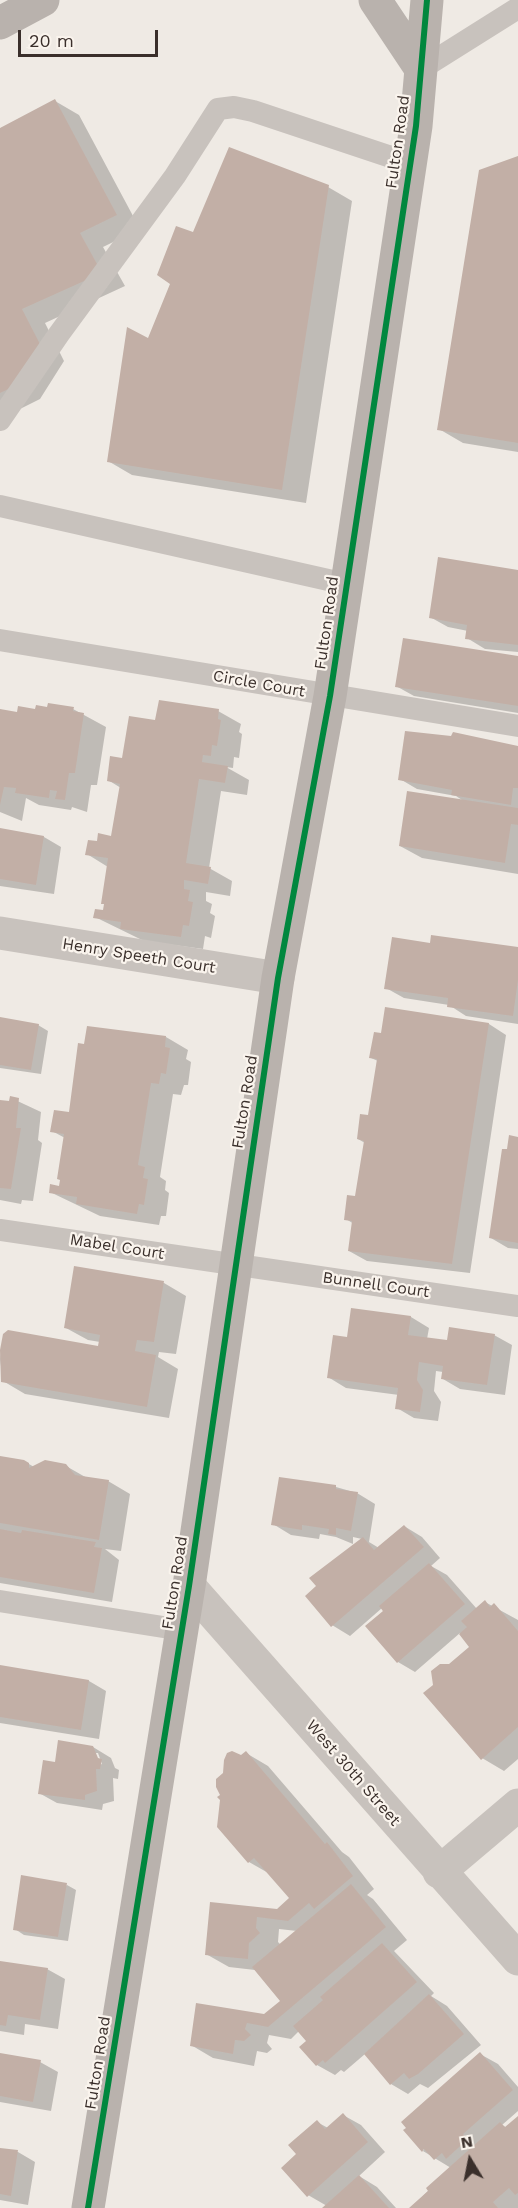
<!DOCTYPE html>
<html>
<head>
<meta charset="utf-8">
<style>
  body { margin:0 }
  #map { position:relative; width:518px; height:2208px; overflow:hidden; background:#efeae4; font-family:"Work Sans",sans-serif }
  canvas { display:block }
  .north { position:absolute; left:440px; top:2130px; width:60px; height:60px; -webkit-text-stroke:4px #faf4ed; paint-order:stroke; rotate:350deg; font-size:16px; font-weight:700; line-height:24px; text-align:center; color:#3a2f2b }
  .north::after { content:''; display:block; margin:auto; width:21px; height:27px; background:#3a2f2b; clip-path:polygon(50% 0,100% 100%,50% 72%,0 100%) }
  .scale { position:absolute; left:18px; top:30px; width:140px; height:27px; box-sizing:border-box; border:3px solid #3a2f2b; border-top:0; padding-left:8px; font-size:18px; line-height:21px; white-space:nowrap; color:#3a2f2b; -webkit-text-stroke:4px #faf4ed; paint-order:stroke }
</style>
</head>
<body>
<div id="map">
<canvas width="518" height="2208"></canvas>
<div class="north">N</div>
<div class="scale">20 m</div>
</div>
<script>
const c = document.querySelector('canvas').getContext('2d');
c.lineJoin = 'round';
function paint(path, color) {
  c.fillStyle = color;
  c.fill(path, 'evenodd');
}
function poly(rows) {
  const path = new Path2D();
  for (const r of rows) {
    path.moveTo(r[0], r[1]);
    for (let i = 2; i < r.length; i += 2) path.lineTo(r[i], r[i + 1]);
  }
  return path;
}
function strokePath(path, color, width, dash) {
  c.strokeStyle = color;
  c.lineWidth = width;
  c.lineCap = dash ? 'butt' : 'round';
  c.setLineDash(dash || []);
  c.stroke(path);
}
function write(font, color, halo, rows, align = 'center') {
  c.font = font + ' "Work Sans",sans-serif';
  c.lineWidth = 4.5;
  c.setLineDash([]);
  c.textBaseline = 'middle';
  c.strokeStyle = halo;
  c.fillStyle = color;
  for (const [text, x, y, turn = 0] of rows) {
    c.save();
    c.translate(x, y);
    c.rotate((+turn || 0) * Math.PI / 180);
    c.textAlign = isNaN(turn) ? turn : align;
    if (halo) c.strokeText(text, 0, 0);
    c.fillText(text, 0, 0);
    c.restore();
  }
}
const shadow = poly([
  [55,101,79,115,140,229,103,247,125,286,45,323,64,361,40,399,0,419,0,130],
  [518,158,518,452,463,443,439,429],
  [328,187,352,201,306,503,132,475,108,461,149,340,194,234],
  [518,573,518,652,485,649,467,638,468,631,448,627,430,617],
  [518,658,518,713,414,696,396,686],
  [73,709,106,727,97,785,91,785,87,812,72,807,71,810,39,805,26,798,22,821,0,812,0,711,18,714],
  [218,711,241,724,239,732,242,734,239,758,234,757,233,768,226,767,249,780,247,795,221,791,209,868,232,881,230,896,206,892,206,901,212,904,210,913,215,916,211,938,205,936,203,949,144,941,95,917,104,912,108,867,87,854,98,843,113,837,121,788,108,780,156,722],
  [518,747,518,874,422,858,400,846,465,802,456,796,417,789,400,779],
  [0,830,44,837,61,847,54,894,0,886],
  [431,944,518,949,518,1024,466,1016,449,1005,404,998,386,988],
  [0,1018,38,1025,48,1031,41,1074,0,1068],
  [489,1024,506,1035,470,1273,367,1261,349,1251,354,1224,346,1219,357,1198,365,1143,358,1139,369,1117,378,1061,371,1058,382,1035],
  [166,1037,188,1050,186,1059,191,1062,188,1085,184,1085,181,1095,173,1094,160,1177,166,1181,165,1190,169,1193,166,1216,161,1216,159,1225,100,1216,50,1192,60,1187,65,1138,52,1131],
  [11,1098,41,1112,38,1140,42,1143,33,1201,22,1200,21,1204,0,1200,0,1101,10,1103],
  [518,1138,518,1249,508,1248,491,1238,508,1151],
  [76,1267,164,1283,186,1296,176,1354,159,1352,158,1357,178,1369,169,1418,25,1394,3,1381,0,1359,4,1334,99,1348,100,1342,88,1340,66,1328],
  [352,1309,411,1317,429,1328,427,1339,448,1342,494,1335,512,1345,505,1395,460,1389,443,1379,443,1372,436,1371,434,1391,441,1402,438,1421,414,1418,397,1408,399,1395,346,1388,328,1377,348,1338],
  [0,1457,24,1461,34,1467,66,1466,87,1478,108,1481,130,1494,121,1551,105,1549,119,1560,112,1602,0,1583],
  [336,1487,357,1493,375,1504,369,1542,379,1548,404,1526,422,1537,440,1558,431,1566,447,1575,477,1609,485,1602,518,1620,518,1759,504,1771,482,1758,434,1686,450,1666,471,1647,460,1633,415,1672,398,1662,382,1608,350,1636,332,1625,362,1539,353,1537,353,1544,336,1537,320,1534,319,1539,291,1535,273,1524],
  [0,1667,89,1681,106,1691,99,1739,0,1723],
  [93,1747,111,1758,115,1768,119,1770,118,1779,113,1778,114,1801,103,1804,102,1810,57,1803,39,1793,56,1764],
  [94,1753,98,1753,102,1764,99,1765],
  [246,1753,268,1766,342,1852,349,1857,374,1889,367,1895,373,1899,407,1940,394,1951,434,1993,431,1996,447,2006,481,2045,428,2088,420,2084,408,2094,391,2084,365,2054,344,2072,341,2070,335,2075,317,2065,308,2041,299,2031,291,2039,269,2035,267,2043,272,2049,267,2053,257,2051,254,2066,213,2058,191,2045,264,2016,282,2001,255,1970,229,1967,206,1954,211,1904,278,1911,291,1898,270,1874,249,1862,241,1756],
  [279,1929,297,1931,281,1945,278,1942],
  [67,1885,76,1890,68,1941,24,1935,15,1929],
  [0,1962,47,1969,65,1979,58,2029,25,2024,24,2035,0,2031],
  [480,2054,498,2064,518,2087,518,2111,502,2125,507,2128,518,2118,518,2208,411,2208,451,2168,423,2151],
  [0,2055,40,2062,58,2072,51,2111,0,2102],
  [343,2115,361,2125,385,2152,359,2176,377,2187,396,2208,325,2208,327,2206,308,2195,299,2154,317,2122,328,2128],
  [0,2149,18,2152,35,2162,28,2205,0,2200]
]);
const building = poly([
  [55,99,117,215,80,233,102,273,22,309,41,346,15,386,0,393,0,128],
  [229,147,329,185,282,490,107,462,127,327,148,338,170,284,157,275,176,226,193,232],
  [518,156,518,443,437,430,479,170],
  [438,557,518,570,518,645,465,639,467,625,429,618],
  [403,638,518,656,518,706,395,687],
  [159,700,219,709,218,719,221,720,217,746,212,745,211,756,203,755,202,762,228,766,225,783,199,779,186,863,211,867,208,884,184,880,184,889,190,890,188,901,193,902,189,926,183,925,181,937,120,929,121,922,93,918,95,909,103,910,104,904,101,904,108,858,85,855,88,840,97,841,98,833,111,836,120,784,107,781,110,756,122,758,129,716,155,720],
  [48,703,74,707,73,711,84,713,75,773,69,773,65,800,55,799,57,791,50,790,49,798,15,793,16,788,4,787,0,805,0,709,17,712,18,706,35,709,36,705,47,707],
  [405,731,451,736,453,732,518,746,518,788,513,788,511,805,451,795,452,790,398,780],
  [407,791,518,808,518,825,511,824,505,863,399,846],
  [0,828,44,836,36,885,0,879],
  [431,935,518,947,518,980,513,1016,447,1007,448,998,384,989,392,937,430,943],
  [385,1007,489,1023,452,1264,348,1251,352,1221,344,1220,347,1195,355,1196,364,1141,357,1139,360,1114,368,1115,377,1059,369,1058,374,1032,381,1033],
  [0,1017,39,1024,31,1070,0,1065],
  [87,1026,166,1036,165,1047,170,1048,166,1074,161,1073,159,1084,151,1083,138,1165,145,1167,143,1178,148,1179,144,1205,139,1204,137,1214,76,1204,77,1197,49,1193,50,1184,59,1186,60,1180,57,1179,64,1134,50,1132,54,1110,69,1112,78,1043,84,1044],
  [10,1096,19,1098,16,1128,21,1128,11,1189,0,1188,0,1100,9,1101],
  [509,1135,518,1137,518,1243,489,1238,502,1149,507,1149],
  [74,1266,164,1281,154,1342,137,1340,135,1351,156,1355,147,1407,1,1382,0,1350,3,1334,8,1330,98,1346,100,1335,64,1328],
  [351,1308,411,1316,408,1335,447,1340,449,1327,495,1334,487,1385,441,1379,443,1366,419,1362,417,1380,423,1390,420,1412,395,1409,398,1388,327,1378,333,1335,347,1337],
  [0,1456,24,1460,29,1463,29,1468,45,1460,66,1464,75,1475,109,1480,99,1540,0,1523],
  [279,1477,336,1485,336,1489,358,1492,351,1531,336,1528,336,1535,328,1534,329,1529,302,1525,302,1530,271,1525],
  [404,1525,424,1547,331,1627,305,1596,316,1586,309,1578,363,1537,374,1550],
  [0,1529,21,1533,22,1530,96,1542,94,1547,102,1548,94,1593,0,1577],
  [429,1563,465,1604,397,1663,365,1626,383,1611,379,1606],
  [485,1600,490,1607,494,1603,518,1631,518,1727,481,1760,423,1693,433,1685,431,1671,440,1664,449,1664,469,1647,459,1634,467,1627,461,1621],
  [0,1665,89,1680,81,1730,0,1717],
  [58,1740,93,1746,98,1758,102,1759,100,1769,96,1769,97,1791,85,1795,85,1800,38,1794,43,1760,55,1762],
  [232,1751,241,1755,246,1751,325,1844,327,1842,353,1876,314,1909,309,1903,288,1921,257,1917,256,1928,260,1933,249,1943,248,1959,205,1955,210,1902,277,1909,289,1898,254,1858,248,1863,217,1827,220,1800,217,1797,220,1795,216,1787,216,1779,223,1773,224,1760,227,1753],
  [21,1875,67,1883,58,1937,13,1930],
  [351,1884,386,1927,268,2027,247,2023,245,2029,251,2035,244,2041,235,2040,233,2054,190,2046,196,2003,264,2014,280,2001,252,1967],
  [382,1943,417,1982,325,2063,323,2060,316,2066,299,2047,306,2041,293,2026,323,2000,320,1997],
  [0,1961,48,1968,40,2020,8,2015,6,2026,0,2025],
  [429,1994,464,2034,418,2074,409,2079,404,2073,390,2085,364,2054],
  [480,2052,513,2090,463,2134,468,2139,446,2159,442,2153,434,2160,424,2149,422,2152,403,2130,406,2128,401,2122],
  [0,2053,41,2060,33,2102,0,2096],
  [343,2113,368,2142,307,2197,281,2168,296,2154,288,2145,317,2120,325,2129],
  [518,2116,518,2193,515,2195,509,2188,493,2202,498,2208,409,2208,428,2191,426,2188,500,2122,505,2127],
  [0,2148,18,2150,11,2196,0,2194],
  [359,2175,389,2208,322,2208]
]);
const lane = poly([
  [421,69,518,8],
  [0,420,59,334,175,176,218,109,234,107,253,111,409,163],
  [0,506,346,584],
  [0,640,518,726],
  [0,1230,518,1306],
  [0,1601,182,1630]
]);
const street = poly([
  [0,933,278,978],
  [189,1586,518,1959],
  [439,1872,518,1805]
]);
const secondary = poly([
  [375,0,421,69],
  [0,23,43,0],
  [88,2208,189,1586,278,978,330,696,416,126,427,0]
]);
const cycleway = poly([
  [88,2208,189,1586,278,978,330,696,416,126,427,0]
]);
const streetNames = [
  ["Fulton Road",398,142,-82],
  ["Fulton Road",327,623,-82],
  ["Circle Court",259,684,10],
  ["Henry Speeth Court",139,956,9],
  ["Fulton Road",245,1102,-81],
  ["Mabel Court",117,1247,9],
  ["Bunnell Court",376,1285,8],
  ["Fulton Road",175,1583,-81],
  ["West 30th Street",353,1773,49],
  ["Fulton Road",98,2063,-81]
];
paint(shadow, '#0003');
paint(building, '#c2afa6');
strokePath(lane, '#c8c2bd', 22);
strokePath(street, '#c8c2bd', 33);
strokePath(secondary, '#b9b2ad', 33);
strokePath(cycleway, '#00873e', 6);
write('16px', '#3a2f2b', '#faf4ed', streetNames);
</script>
</body>
</html>
